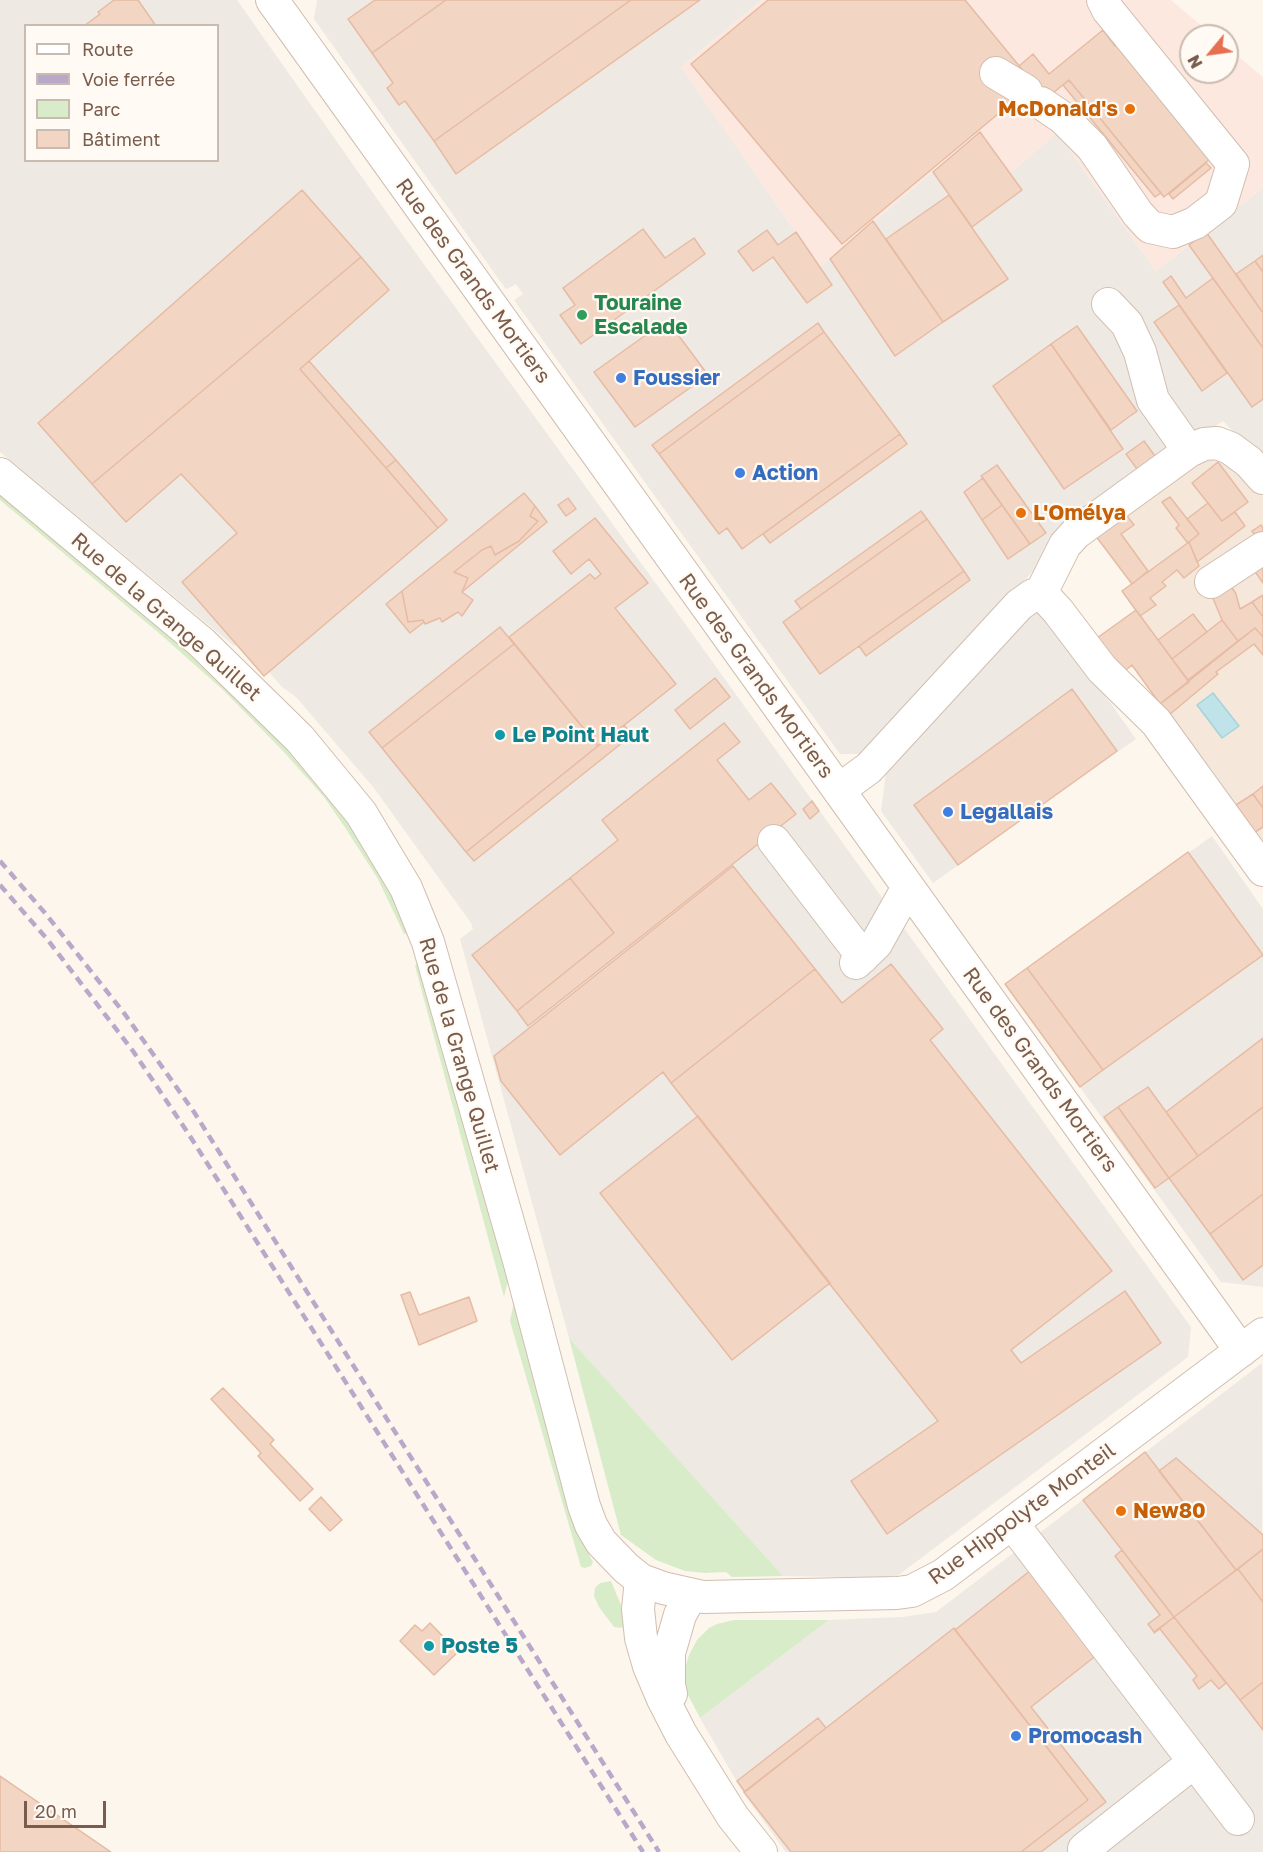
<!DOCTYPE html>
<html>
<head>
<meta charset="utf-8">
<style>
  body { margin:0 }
  #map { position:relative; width:1263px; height:1852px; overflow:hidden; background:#fdf6ec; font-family:"Golos Text",sans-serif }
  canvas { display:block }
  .legend { position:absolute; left:24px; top:24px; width:195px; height:138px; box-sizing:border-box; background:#fffaf3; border:2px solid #cabbb1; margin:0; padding:8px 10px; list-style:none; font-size:18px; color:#7a5c4d }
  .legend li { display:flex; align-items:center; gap:12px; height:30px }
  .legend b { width:30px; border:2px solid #cabbb1 }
  .north { position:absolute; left:1179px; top:24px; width:60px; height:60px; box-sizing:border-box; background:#fffaf3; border:2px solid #cabbb1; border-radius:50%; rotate:241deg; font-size:16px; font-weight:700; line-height:24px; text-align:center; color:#7a5c4d }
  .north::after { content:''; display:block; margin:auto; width:21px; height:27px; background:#e76f51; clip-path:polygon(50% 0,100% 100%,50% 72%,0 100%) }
  .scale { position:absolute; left:24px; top:1801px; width:82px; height:27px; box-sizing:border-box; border:3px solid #7a5c4d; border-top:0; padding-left:8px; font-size:18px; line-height:21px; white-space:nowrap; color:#7a5c4d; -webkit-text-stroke:4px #fffaf3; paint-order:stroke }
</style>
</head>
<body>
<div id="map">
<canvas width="1263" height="1852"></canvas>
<ul class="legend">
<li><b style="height:8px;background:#fff"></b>Route</li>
<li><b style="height:8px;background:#b9a8c9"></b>Voie ferrée</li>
<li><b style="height:16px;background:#d8ecc9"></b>Parc</li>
<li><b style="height:16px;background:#f3d5c3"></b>Bâtiment</li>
</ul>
<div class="north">N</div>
<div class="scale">20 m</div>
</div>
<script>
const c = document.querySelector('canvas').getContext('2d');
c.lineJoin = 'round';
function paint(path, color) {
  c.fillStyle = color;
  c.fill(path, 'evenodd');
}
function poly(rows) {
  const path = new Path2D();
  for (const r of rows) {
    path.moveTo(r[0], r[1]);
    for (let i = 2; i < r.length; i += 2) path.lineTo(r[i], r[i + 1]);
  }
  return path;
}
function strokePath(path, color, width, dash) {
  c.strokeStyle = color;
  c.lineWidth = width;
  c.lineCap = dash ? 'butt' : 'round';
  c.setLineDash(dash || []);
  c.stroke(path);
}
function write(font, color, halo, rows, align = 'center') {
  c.font = font + ' "Golos Text",sans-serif';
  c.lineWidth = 4.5;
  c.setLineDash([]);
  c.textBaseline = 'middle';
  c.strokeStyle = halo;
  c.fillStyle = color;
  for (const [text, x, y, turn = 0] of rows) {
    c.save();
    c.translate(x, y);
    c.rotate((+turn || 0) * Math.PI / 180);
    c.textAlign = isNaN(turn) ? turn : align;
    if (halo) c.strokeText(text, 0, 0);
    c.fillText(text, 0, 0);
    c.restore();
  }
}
const residential = poly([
  [1207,459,1227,463,1263,496,1263,843,1210,767,1160,704,1132,666,1122,673,1097,638,1136,610,1122,591,1132,584,1095,535,1177,473]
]);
const commercial = poly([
  [762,0,1171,0,1214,36,1191,36,1191,72,1227,72,1227,47,1263,77,1263,188,1156,271,1057,133,1010,173,980,132,820,267,681,67]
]);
const industrial = poly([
  [0,0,237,0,397,227,686,625,1191,1327,1188,1357,900,1574,892,1578,783,1576,569,1338,460,939,473,929,471,923,374,788,296,697,282,687,269,672,264,676,237,644,234,646,0,452],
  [26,26,218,26,218,160,26,160],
  [317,0,762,0,681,67,820,267,980,132,1010,173,1057,133,1156,271,1263,188,1263,463,1223,421,1198,438,1059,542,869,754,840,754,514,300,523,294,516,284,507,289,505,288,314,19],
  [1040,605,1136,739,933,883,881,811,886,772],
  [1212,836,1263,909,1263,1287,1221,1282,1005,984],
  [1262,1363,1263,1852,786,1852,744,1794,700,1718,829,1620,902,1617,936,1612]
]);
const green = poly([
  [0,491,180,640,294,752,369,850,411,932,404,934,378,879,346,829,324,797,283,751,222,689,160,634,0,500],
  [420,959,508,1281,504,1297,415,966],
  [514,1302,565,1494,580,1538,593,1562,591,1566,585,1568,581,1567,510,1321],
  [569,1338,783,1576,732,1577,726,1572,705,1573,685,1571,656,1560,621,1535],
  [611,1581,621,1605,625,1628,614,1627,599,1607,594,1596,595,1588,600,1583],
  [734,1620,829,1620,700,1718,687,1693,685,1685,685,1668,689,1655,697,1640,709,1628,717,1624]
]);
const water = poly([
  [1213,693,1239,726,1222,738,1197,705,1213,693]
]);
const building = poly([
  [114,0,138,0,156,26,84,26,100,14,98,12,114,0],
  [375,0,446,0,372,53,348,19,375,0],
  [446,0,631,0,434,141,405,101,399,105,387,88,393,83,372,53,446,0],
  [631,0,700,0,456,174,434,141,631,0],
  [768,0,965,0,1034,84,842,244,691,64,768,0],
  [1103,30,1115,46,1119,43,1210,159,1164,197,1069,80,1026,115,1015,101,1034,84,1019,66,1033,54,1049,74,1103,30],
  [1069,80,1161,193,1155,197,1063,85,1069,80],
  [980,132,1022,190,972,227,933,172,980,132],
  [1206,163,1211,168,1173,199,1169,194,1206,163],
  [302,190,361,257,92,484,38,423,302,190],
  [949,195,1008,279,943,322,886,239,949,195],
  [873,221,943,322,895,356,830,259,873,221],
  [643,229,665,258,694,238,705,254,581,344,560,315,575,305,563,288,643,229],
  [767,230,778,245,796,232,832,285,807,303,773,257,753,271,738,251,767,230],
  [1206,232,1263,313,1263,348,1189,245,1206,232],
  [1263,255,1263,272,1255,261,1263,255],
  [361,257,389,290,300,369,438,528,264,676,182,582,237,533,181,474,126,522,92,484,361,257],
  [1255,261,1263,272,1263,313,1236,274,1255,261],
  [1171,276,1186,298,1213,278,1263,348,1263,399,1252,407,1163,282,1171,276],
  [1179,305,1227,373,1202,391,1154,322,1179,305],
  [818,323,824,332,659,454,652,445,818,323],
  [670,324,708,375,635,427,594,372,657,327,660,332,670,324],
  [1077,326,1137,411,1111,430,1051,344,1077,326],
  [824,332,900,434,742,549,727,528,719,534,659,454,824,332],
  [1051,344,1123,449,1064,489,993,386,1051,344],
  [309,361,396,460,386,468,300,369,309,361],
  [900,434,907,444,770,543,763,534,900,434],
  [1144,441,1161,464,1143,477,1126,454,1144,441],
  [396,460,447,520,438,528,386,468,396,460],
  [1218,462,1248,502,1222,521,1192,483,1218,462],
  [997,465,1046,533,1030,544,981,476,997,465],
  [983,478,1002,505,982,520,964,492,983,478],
  [524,493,535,506,530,516,538,521,519,541,495,555,491,546,482,550,454,572,468,578,462,592,473,600,462,616,458,612,442,622,440,618,425,624,423,620,408,622,402,591,524,493],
  [1170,497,1199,534,1189,542,1187,542,1176,528,1179,525,1162,502,1170,497],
  [568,498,576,509,566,516,558,505,568,498],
  [1208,503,1222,521,1235,512,1245,526,1197,562,1189,542,1199,534,1187,519,1208,503],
  [1002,505,1030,544,1008,559,982,520,1002,505],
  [535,506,547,522,462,592,468,578,454,572,482,550,491,546,495,555,519,541,538,521,530,516,535,506],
  [921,511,927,519,801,609,795,601,921,511],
  [1124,512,1134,525,1121,534,1148,571,1132,584,1095,535,1124,512],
  [595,518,648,583,615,608,676,684,598,746,509,637,590,574,595,579,601,574,589,559,571,574,553,551,595,518],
  [927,519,964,571,820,674,783,622,927,519],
  [1261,525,1263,528,1263,537,1255,535,1252,531,1261,525],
  [1189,542,1199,566,1184,578,1177,570,1162,582,1166,586,1150,598,1156,605,1140,616,1122,591,1189,542],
  [1263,563,1263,583,1254,570,1263,563],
  [964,571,970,580,866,656,859,646,964,571],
  [1227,580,1236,594,1240,609,1252,602,1263,617,1263,637,1255,628,1238,641,1222,620,1210,591,1227,580],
  [402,591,408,622,423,620,424,622,410,633,386,604,402,591],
  [1263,595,1263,617,1252,602,1263,595],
  [1136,610,1189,682,1160,704,1132,665,1122,673,1097,638,1136,610],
  [1193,614,1207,632,1172,659,1158,640,1193,614],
  [1222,620,1238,641,1188,680,1172,659,1222,620],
  [500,627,514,644,382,748,369,732,500,627],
  [1255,628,1263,637,1263,655,1254,644,1216,672,1218,674,1169,715,1160,704,1255,628],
  [514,644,598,746,466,852,382,748,514,644],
  [715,678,730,697,690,729,675,710,715,678],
  [1072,689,1117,751,958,865,914,805,1072,689],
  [724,723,740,742,717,760,749,800,771,783,796,814,528,1026,517,1011,614,933,570,878,618,840,602,820,724,723],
  [624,725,632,735,474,861,466,852,624,725],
  [1263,786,1263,808,1253,794,1263,786],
  [1253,794,1263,808,1263,827,1255,832,1236,805,1253,794],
  [812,801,819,811,810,819,803,809,812,801],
  [1188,852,1263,955,1103,1070,1027,968,1188,852],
  [733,866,815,969,671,1083,663,1072,560,1155,501,1081,494,1056,733,866],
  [570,878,614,933,517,1011,472,955,570,878],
  [891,964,943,1029,930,1040,1112,1271,1011,1350,1021,1363,1125,1291,1161,1343,887,1534,851,1481,938,1421,671,1083,815,969,842,1003,891,964],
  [1027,968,1103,1070,1080,1087,1005,984,1027,968],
  [1263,1038,1263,1107,1198,1156,1166,1112,1263,1038],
  [1148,1087,1198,1156,1169,1178,1118,1107,1148,1087],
  [1118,1107,1169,1178,1155,1188,1104,1117,1118,1107],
  [1263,1107,1263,1194,1210,1234,1169,1178,1263,1107],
  [698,1116,830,1283,732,1360,600,1193,698,1116],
  [1263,1194,1263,1265,1243,1280,1210,1234,1263,1194],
  [410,1292,419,1315,469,1297,477,1321,419,1345,401,1295,410,1292],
  [223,1388,274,1440,270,1444,313,1489,300,1501,258,1456,261,1453,211,1399,223,1388],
  [1145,1452,1236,1570,1174,1617,1083,1500,1145,1452],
  [1176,1458,1263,1535,1263,1549,1236,1570,1159,1471,1176,1458],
  [321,1497,342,1520,330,1531,309,1509,321,1497],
  [1263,1549,1263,1602,1238,1569,1263,1549],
  [1122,1550,1174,1617,1154,1632,1148,1624,1160,1615,1115,1556,1122,1550],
  [1238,1569,1263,1602,1263,1682,1240,1700,1174,1617,1238,1569],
  [1031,1570,1098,1654,1031,1707,1106,1802,1041,1852,1021,1852,1088,1800,955,1630,1031,1570],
  [1174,1617,1226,1683,1219,1689,1211,1680,1199,1689,1193,1680,1197,1676,1160,1629,1154,1633,1174,1617],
  [430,1623,458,1652,434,1675,400,1641,415,1625,422,1631,430,1623],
  [954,1628,1088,1800,1021,1852,791,1852,744,1792,954,1628],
  [1263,1682,1263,1730,1240,1700,1263,1682],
  [818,1718,826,1728,745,1792,737,1781,818,1718],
  [0,1776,111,1852,0,1852,0,1776]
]);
const minor = poly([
  [272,0,1241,1351],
  [996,73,1026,91],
  [1041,103,1063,118,1092,147,1138,214,1150,227,1173,232,1195,223,1221,203,1233,164,1108,10,1103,0],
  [1108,304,1127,324,1140,352,1153,400,1189,451],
  [0,474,201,642,300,739,361,813,406,888,428,942,520,1264,584,1506,591,1525,601,1542,626,1568,641,1580,663,1588,703,1597,897,1593,912,1591,943,1575,1263,1334],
  [1211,582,1263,548],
  [1040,595,1065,545,1076,533,1189,451,1204,444,1217,443,1230,448,1249,462,1263,478],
  [839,790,869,768,1019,605,1033,595,1040,595,1046,598,1058,611,1102,669,1156,722,1263,870],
  [774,841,863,957],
  [856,963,876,944,908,887],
  [1012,1523,1238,1819],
  [641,1580,638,1609,641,1638,649,1666,663,1699,681,1734,733,1817,761,1852],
  [671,1694,669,1685,669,1653,680,1615,691,1595],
  [1085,1852,1084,1849,1194,1762]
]);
const rail = poly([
  [0,861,45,913,124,1013,194,1112,659,1852],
  [0,885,47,939,133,1051,188,1133,643,1852]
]);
const markers = [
  [1130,109,6,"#e8710a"],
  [582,315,6,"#2e9e5b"],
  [621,378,6,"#3f7fe0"],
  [740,473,6,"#3f7fe0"],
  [1021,513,6,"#e8710a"],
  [500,735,6,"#0f9aa8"],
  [948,812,6,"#3f7fe0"],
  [1121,1511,6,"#e8710a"],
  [429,1646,6,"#0f9aa8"],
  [1016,1736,6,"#3f7fe0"]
];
const foodNames = [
  ["McDonald's",1118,109,"right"],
  ["L'Omélya",1033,513],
  ["New80",1133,1511]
];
const streetNames = [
  ["Rue des Grands Mortiers",473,281,54],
  ["Rue de la Grange Quillet",166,617,41],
  ["Rue des Grands Mortiers",756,676,54],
  ["Rue de la Grange Quillet",459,1055,74],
  ["Rue des Grands Mortiers",1040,1070,54],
  ["Rue Hippolyte Monteil",1022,1514,-36]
];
const leisureNames = [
  ["Touraine",594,303],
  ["Escalade",594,327]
];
const shopNames = [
  ["Foussier",633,378],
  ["Action",752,473],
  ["Legallais",960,812],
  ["Promocash",1028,1736]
];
const cultureNames = [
  ["Le Point Haut",512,735],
  ["Poste 5",441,1646]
];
paint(residential, '#f5e8da');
paint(commercial, '#fde8e0');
paint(industrial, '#efe9e4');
paint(green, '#d8ecc9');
paint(water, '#bfe3e8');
strokePath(water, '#a5d3da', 1.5);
paint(building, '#f3d5c3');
strokePath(building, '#e6bba3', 1.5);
strokePath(minor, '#d1beb0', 34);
strokePath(minor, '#fff', 32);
strokePath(rail, '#b9a8c9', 4.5, [9, 6]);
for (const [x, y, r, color] of markers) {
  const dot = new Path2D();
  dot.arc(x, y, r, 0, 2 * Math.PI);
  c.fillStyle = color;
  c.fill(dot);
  strokePath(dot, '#fffaf3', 2);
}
write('bold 21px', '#c56008', '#fffaf3', foodNames, 'left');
write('21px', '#7a5c4d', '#fffaf3', streetNames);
write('bold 21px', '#27864d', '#fffaf3', leisureNames, 'left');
write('bold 21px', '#366cbe', '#fffaf3', shopNames, 'left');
write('bold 21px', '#0d838f', '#fffaf3', cultureNames, 'left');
</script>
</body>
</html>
